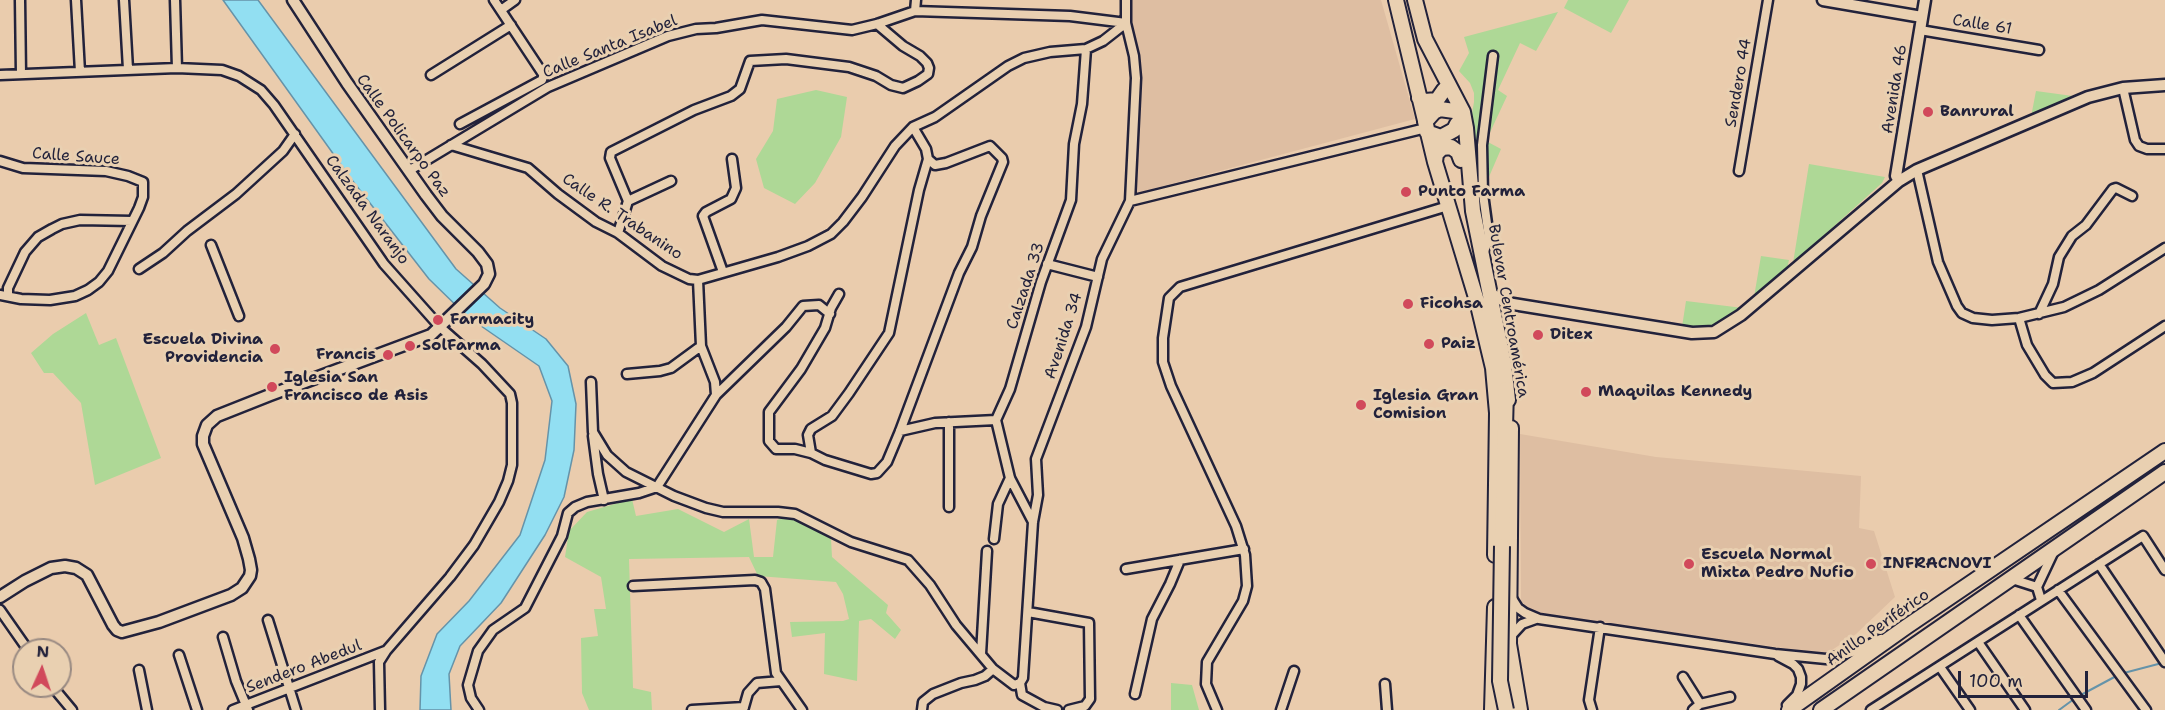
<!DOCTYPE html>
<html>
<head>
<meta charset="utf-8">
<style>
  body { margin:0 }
  #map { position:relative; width:2165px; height:710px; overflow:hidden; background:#eaccad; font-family:"Shantell Sans",sans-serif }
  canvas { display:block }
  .north { position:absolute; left:12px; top:638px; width:60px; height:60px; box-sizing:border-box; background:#e9d0b1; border:2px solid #998a82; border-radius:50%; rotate:3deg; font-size:16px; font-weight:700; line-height:24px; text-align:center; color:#22223b }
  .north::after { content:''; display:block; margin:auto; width:21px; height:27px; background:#d1495b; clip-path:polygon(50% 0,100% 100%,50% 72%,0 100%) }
  .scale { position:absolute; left:1958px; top:671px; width:130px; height:27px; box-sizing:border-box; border:3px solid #22223b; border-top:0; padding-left:8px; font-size:18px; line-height:21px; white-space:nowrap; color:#22223b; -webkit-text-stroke:4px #e9d0b1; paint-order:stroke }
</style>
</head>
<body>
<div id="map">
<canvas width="2165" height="710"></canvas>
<div class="north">N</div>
<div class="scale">100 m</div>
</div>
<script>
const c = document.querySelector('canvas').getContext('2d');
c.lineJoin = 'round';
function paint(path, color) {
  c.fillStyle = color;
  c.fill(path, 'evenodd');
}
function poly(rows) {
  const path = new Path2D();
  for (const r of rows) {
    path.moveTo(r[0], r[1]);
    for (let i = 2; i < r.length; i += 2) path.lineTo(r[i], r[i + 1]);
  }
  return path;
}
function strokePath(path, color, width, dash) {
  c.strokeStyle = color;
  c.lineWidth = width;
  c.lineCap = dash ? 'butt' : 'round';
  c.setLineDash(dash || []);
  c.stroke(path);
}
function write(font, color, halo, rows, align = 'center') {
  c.font = font + ' "Shantell Sans",sans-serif';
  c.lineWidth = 6;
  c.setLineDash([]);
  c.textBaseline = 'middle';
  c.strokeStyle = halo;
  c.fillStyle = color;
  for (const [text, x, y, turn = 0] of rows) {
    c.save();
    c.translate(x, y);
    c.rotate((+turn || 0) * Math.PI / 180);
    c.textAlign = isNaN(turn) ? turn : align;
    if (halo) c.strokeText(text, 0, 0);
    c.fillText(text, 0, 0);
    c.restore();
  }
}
const built = poly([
  [1128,0,1381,0,1415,119,1133,194,1139,82,1134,34],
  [1520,434,1656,457,1861,476,1859,528,1874,531,1895,597,1856,634,1826,654,1535,613,1525,608,1521,601]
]);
const green = poly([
  [1568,0,1629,0,1611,33,1564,8],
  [1558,12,1536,51,1520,43,1498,90,1507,96,1486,141,1501,149,1482,193,1473,188,1470,125,1474,102,1474,93,1470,83,1459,71,1469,53,1464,37],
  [816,90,847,97,841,137,815,183,795,204,764,188,756,159,773,131,777,99],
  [2036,91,2080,97,2031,117],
  [1809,164,1885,177,1882,183,1793,263],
  [1761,256,1789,260,1787,269,1754,297],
  [1686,301,1743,308,1717,324,1706,327,1682,327],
  [86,313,99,345,116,338,161,458,95,485,81,403,53,373,44,373,31,353,53,334],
  [632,499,636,516,678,509,724,532,749,519,754,557,773,557,777,520,790,516,831,539,832,557,888,605,886,613,901,630,895,639,871,619,859,621,857,681,824,674,825,633,792,637,790,622,843,621,849,619,843,594,836,582,758,576,749,557,629,559,633,688,651,692,652,710,589,710,582,693,581,638,598,636,594,609,606,609,601,577,565,557,569,531,587,512],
  [1171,683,1192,685,1199,710,1171,710]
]);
const water = poly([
  [223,0,258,0,456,269,500,308,546,339,568,366,576,404,574,450,564,497,545,535,501,603,460,646,449,674,451,710,420,710,421,676,437,634,469,601,520,535,545,460,552,401,539,366,468,317,429,279,352,180,223,0]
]);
const stream = poly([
  [2079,696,2120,674,2162,663],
  [2059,710,2074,699]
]);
const minor = poly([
  [20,0,21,74],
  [76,0,80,72],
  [124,0,128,69],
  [175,0,177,68],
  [501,10,515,0],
  [915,11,916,0],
  [1920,30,2039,50],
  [0,75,177,68,222,70,239,76,261,90,274,105,384,264,440,327,482,364,510,394,512,403,512,465,508,481,499,502,474,545,450,577,386,651,379,662,380,710],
  [431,75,511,25],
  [2123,88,2135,140,2139,146,2147,149,2165,149],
  [460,124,542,80,543,77,543,74,494,0],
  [913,127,926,149,928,159,919,190,889,333,849,393,832,416,811,429,808,435,811,453,825,460,871,474,877,473,887,462,900,431,959,273,972,247,981,216,1003,162,1002,158,990,146,946,163,935,165,928,159],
  [451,145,528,168,558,194,596,222,618,233,662,266,689,279,698,280,778,257,808,246,831,234,843,222,862,197,895,146,913,127,935,117,1008,66,1024,58,1050,52,1086,49,1103,41,1126,23],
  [0,161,23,168,106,171,128,176,143,182,143,197,139,208,108,271,99,282,88,290,75,296,50,300,21,299,0,295],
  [410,170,548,87,668,36,696,29,716,28,762,20,852,30,877,24,915,11,1070,16,1126,23],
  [1917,170,1938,262,1957,306,1962,313,1973,318,1992,320,2019,318,2064,307,2099,290,2165,248],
  [1739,171,1768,0],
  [628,201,671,181],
  [1130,201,1426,128],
  [618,233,628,201,610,158,611,152,694,110,731,96,740,89,750,61,786,59,849,67,876,76,891,85,903,88,918,81,928,74,929,68,927,63,920,56,903,46,877,24],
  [211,245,239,316],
  [1483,254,1489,238,1483,194,1482,145,1493,56],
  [1047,264,1098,277],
  [139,269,163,253,187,231,236,194,283,151,295,134],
  [723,272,703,216,706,212,731,199,736,188,732,159],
  [8,295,8,288,25,252,38,237,52,229,62,224,80,220,132,221],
  [2039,314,2053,284,2059,257,2072,236,2086,225,2113,189,2116,188,2132,196],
  [2019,318,2027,345,2045,375,2053,383,2072,382,2093,373,2165,326],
  [627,374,660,371,671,368,701,346],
  [591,382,593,432,607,455,626,472,674,496,706,508,723,512,778,512,795,514,851,542,908,560,930,585,956,625,993,669,1014,685,1020,683],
  [716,395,786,327,803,306,819,305,830,314],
  [949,422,949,507],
  [900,431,935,423,996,420],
  [593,436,598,474,604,500],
  [811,453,795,449,776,449,769,441,769,412,801,369,825,328,831,308,839,294],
  [1033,522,1010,478,996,420,1010,389,1041,282,1071,200,1074,144,1082,104,1086,49],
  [994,539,998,504,1010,478],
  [2099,564,2165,662],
  [1126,569,1244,549],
  [2012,579,2037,587],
  [633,586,755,580,761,582,765,589,776,673,802,710],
  [2058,590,2146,710],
  [1511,597,1518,608,1525,613,1539,619,1775,654,1826,659,1853,652,1881,639],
  [2041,600,2037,587,2054,551],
  [0,610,28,650],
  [1028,612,1089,623,1090,699,1085,706,1069,710],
  [2019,615,2086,710],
  [268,620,296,710],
  [223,637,236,681,248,710],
  [1510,637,1522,624,1536,619],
  [1978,642,2025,710],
  [981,654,987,551],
  [179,655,197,710],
  [1778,656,1793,664,1798,669,1801,677,1801,684,1797,695,1787,705],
  [1940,667,1970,710],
  [139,670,147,710],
  [1683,677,1700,704],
  [1020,683,1023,678,1033,522,1038,495,1036,459,1086,327,1102,259,1130,201,1136,78,1134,56,1126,23,1126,0],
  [1020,683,1022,695,1044,707,1057,710],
  [1385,684,1387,710],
  [52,686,72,710],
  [1135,694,1152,619,1170,584,1180,560],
  [744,707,748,693,757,683,781,681],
  [233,710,385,651],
  [479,710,471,698,468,685,478,651,493,630,525,608,562,536,568,513,575,507,587,502,639,493,657,487,716,395,715,382,701,346,698,280],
  [692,710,744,707],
  [922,710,923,702,933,694,961,683,975,680,985,676,993,669],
  [1217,710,1206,684,1207,662,1243,601,1247,586,1245,555,1236,526,1171,386,1163,362,1163,338,1169,298,1180,287,1448,206],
  [1281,710,1294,671],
  [1592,710,1589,700,1600,627],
  [1693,710,1700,704,1730,697],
  [1871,710,2143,536,2165,570]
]);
const tertiary = poly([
  [1823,0,1922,17],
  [1899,181,1896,176,1925,0],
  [1490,293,1507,303,1692,333,1714,332,1741,315,1899,181,1917,170,2088,97,2123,88,2165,85],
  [0,597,25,581,51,568,65,566,76,568,87,575,113,625,117,630,122,632,159,622,231,595,242,588,250,576,251,570,249,559,243,538,203,444,203,436,207,425,217,416,270,395,431,335,484,284,489,274,487,264,478,252,442,216,426,195,347,83,293,0]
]);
const primary = poly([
  [1396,0,1435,162,1477,301,1493,368,1497,413,1495,555],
  [1415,0,1425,39,1463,112,1466,128,1473,211,1504,364,1508,400],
  [1419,98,1425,101,1437,100,1444,90],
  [1425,122,1434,112,1440,109,1454,111],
  [1427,132,1441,137,1454,130,1457,124],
  [1435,162,1436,154,1442,148,1451,147,1458,152,1461,160],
  [1511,428,1509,644,1520,710],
  [1492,710,1495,607]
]);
const trunk = poly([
  [1502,546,1506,389],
  [1789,710,1906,627,2165,451],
  [1821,710,2165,472]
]);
const trunkBridge = poly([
  [1502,546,1500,681,1506,710]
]);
const markers = [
  [1928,112,6,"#d1495b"],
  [1406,192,6,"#d1495b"],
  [1408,304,6,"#d1495b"],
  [438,320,6,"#d1495b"],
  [1538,335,6,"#d1495b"],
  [1429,344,6,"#d1495b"],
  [410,346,6,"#d1495b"],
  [275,349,6,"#d1495b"],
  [388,355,6,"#d1495b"],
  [272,387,6,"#d1495b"],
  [1586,392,6,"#d1495b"],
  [1361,405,6,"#d1495b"],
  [1689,564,6,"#d1495b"],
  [1871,564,6,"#d1495b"]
];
const streetNames = [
  ["Calle 61",1982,25,9],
  ["Calle Santa Isabel",610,47,-22],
  ["Sendero 44",1739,83,-80],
  ["Avenida 46",1895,89,-81],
  ["Calle Policarpo Paz",403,136,54],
  ["Calle Sauce",76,157,4],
  ["Calzada Naranjo",367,210,54],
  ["Calle R. Trabanino",622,217,34],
  ["Calzada 33",1026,286,-72],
  ["Bulevar Centroamérica",1508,311,80],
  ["Avenida 34",1064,336,-72],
  ["Anillo Periférico",1878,628,-35],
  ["Sendero Abedul",304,667,-21]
];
const poiNames = [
  ["Banrural",1940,112],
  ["Punto Farma",1418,192],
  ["Ficohsa",1420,304],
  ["Farmacity",450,320],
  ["Ditex",1550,335],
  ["Escuela Divina",263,340,"right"],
  ["Providencia",263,358,"right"],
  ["Paiz",1441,344],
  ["SolFarma",422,346],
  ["Francis",376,355,"right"],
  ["Iglesia San",284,378],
  ["Francisco de Asis",284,396],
  ["Maquilas Kennedy",1598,392],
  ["Iglesia Gran",1373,396],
  ["Comision",1373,414],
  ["Escuela Normal",1701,555],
  ["Mixta Pedro Nufio",1701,573],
  ["INFRACNOVI",1883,564]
];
paint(built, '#debea2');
paint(green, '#aed896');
paint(water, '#92dff2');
strokePath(water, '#6593a9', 1.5);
strokePath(stream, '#6593a9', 2);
strokePath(minor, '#22223b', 13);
strokePath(tertiary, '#22223b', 15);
strokePath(primary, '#22223b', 18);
strokePath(trunk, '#22223b', 18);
strokePath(minor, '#e9d0b1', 8);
strokePath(tertiary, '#e9d0b1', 10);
strokePath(primary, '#e9d0b1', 14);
strokePath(trunk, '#e9d0b1', 14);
strokePath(trunkBridge, '#22223b', 18, []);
strokePath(trunkBridge, '#e9d0b1', 14);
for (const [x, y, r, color] of markers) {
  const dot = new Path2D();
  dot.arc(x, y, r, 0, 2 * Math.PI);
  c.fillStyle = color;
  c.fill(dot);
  strokePath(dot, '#e9d0b1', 2);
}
write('16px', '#22223b', '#e9d0b1', streetNames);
write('bold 16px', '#22223b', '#e9d0b1', poiNames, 'left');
</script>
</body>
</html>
